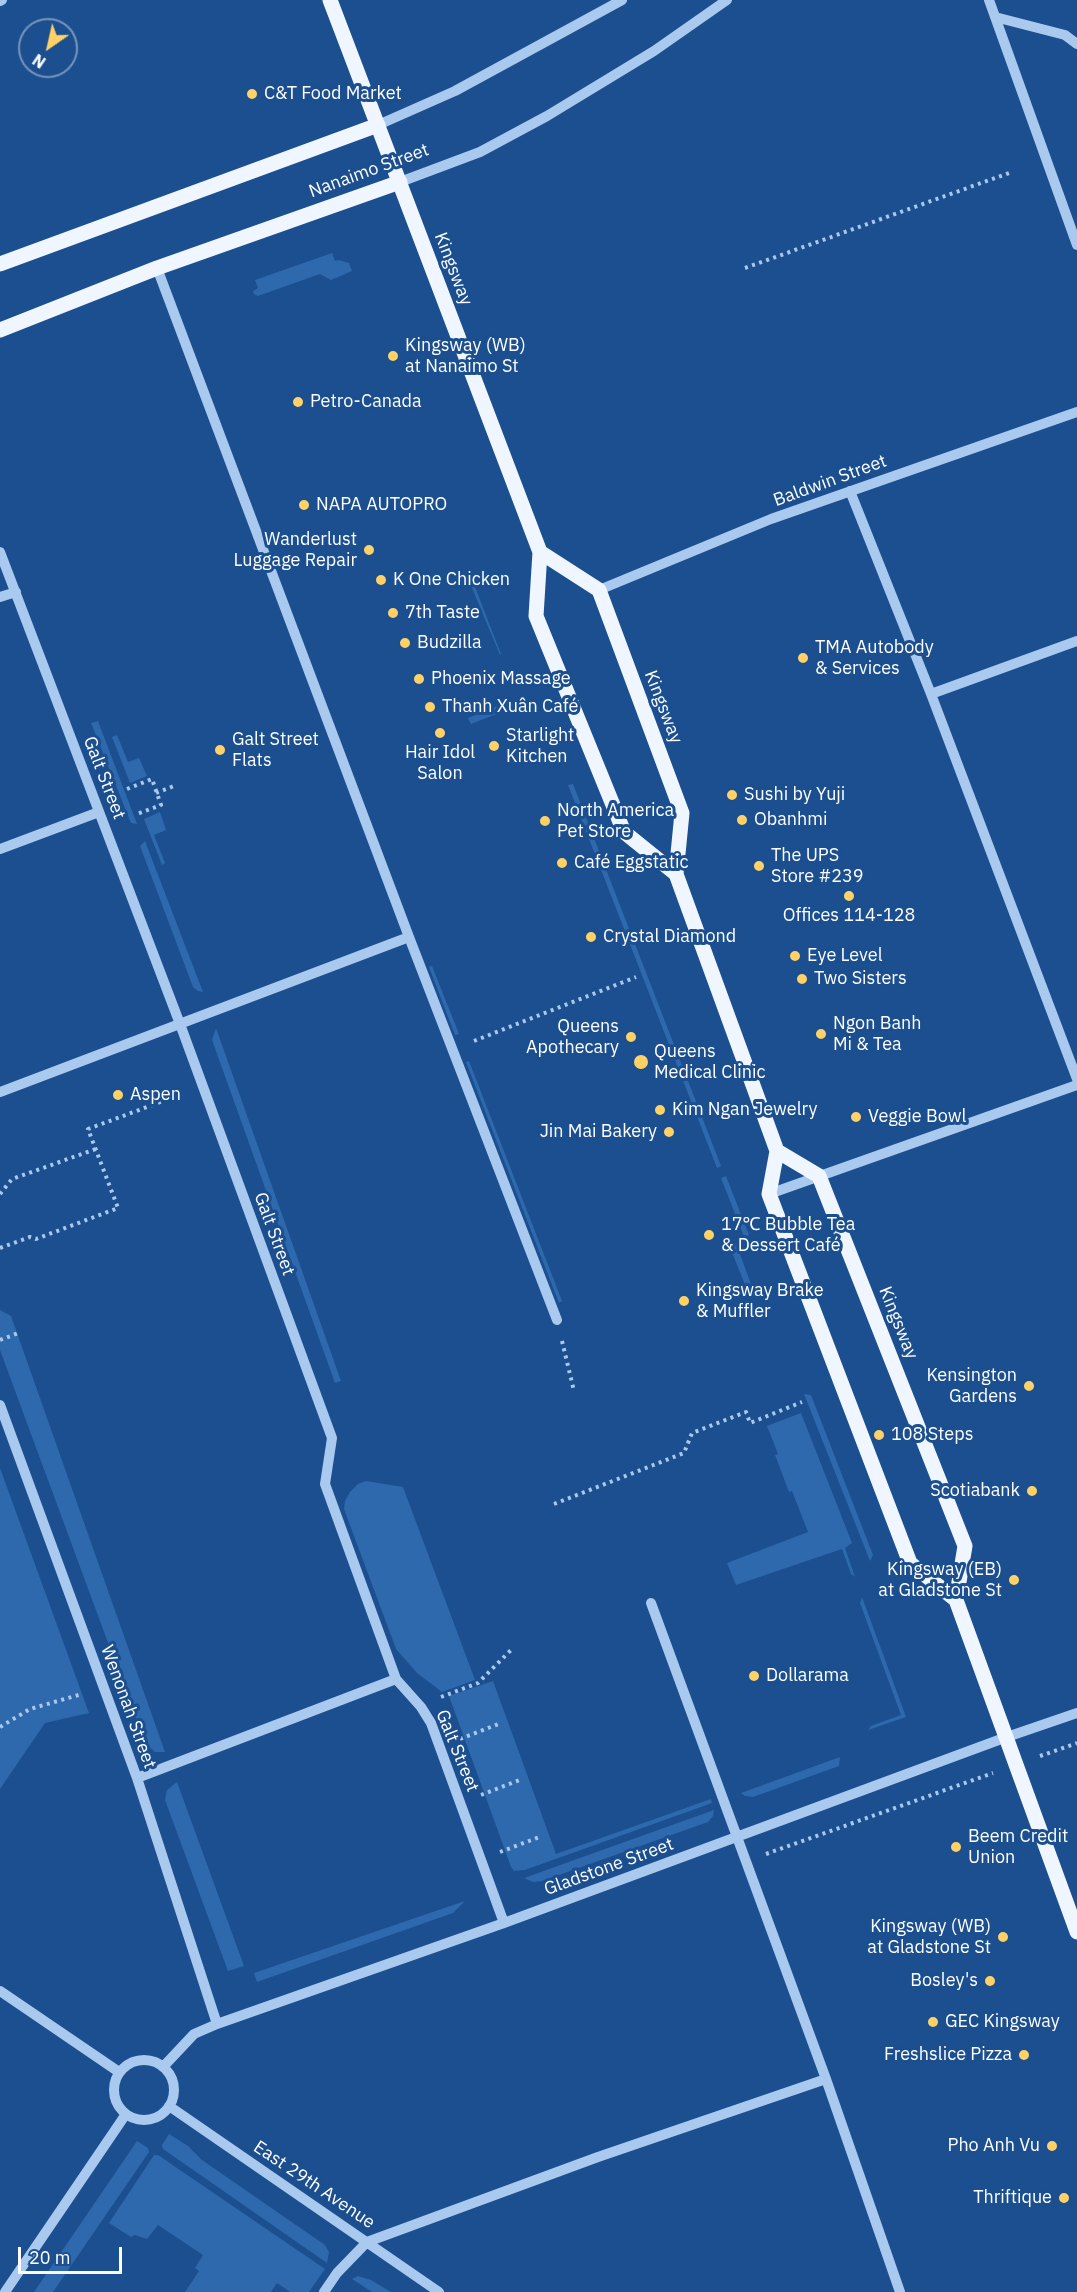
<!DOCTYPE html>
<html>
<head>
<meta charset="utf-8">
<style>
  body { margin:0 }
  #map { position:relative; width:1077px; height:2292px; overflow:hidden; background:#1b4f8f; font-family:"IBM Plex Sans",sans-serif }
  canvas { display:block }
  .north { position:absolute; left:18px; top:18px; width:60px; height:60px; box-sizing:border-box; background:#1b4f8f; border:2px solid #7695bc; border-radius:50%; rotate:214deg; font-size:16px; font-weight:700; line-height:24px; text-align:center; color:#fff }
  .north::after { content:''; display:block; margin:auto; width:21px; height:27px; background:#ffd166; clip-path:polygon(50% 0,100% 100%,50% 72%,0 100%) }
  .scale { position:absolute; left:18px; top:2247px; width:104px; height:27px; box-sizing:border-box; border:3px solid #fff; border-top:0; padding-left:8px; font-size:18px; line-height:21px; white-space:nowrap; color:#fff; -webkit-text-stroke:4px #1b4f8f; paint-order:stroke }
</style>
</head>
<body>
<div id="map">
<canvas width="1077" height="2292"></canvas>
<div class="north">N</div>
<div class="scale">20 m</div>
</div>
<script>
const c = document.querySelector('canvas').getContext('2d');
c.lineJoin = 'round';
function paint(path, color) {
  c.fillStyle = color;
  c.fill(path, 'evenodd');
}
function poly(rows) {
  const path = new Path2D();
  for (const r of rows) {
    if (r.length === 3) {
      path.moveTo(r[0] + r[2], r[1]);
      path.arc(r[0], r[1], r[2], 0, 2 * Math.PI);
      continue;
    }
    path.moveTo(r[0], r[1]);
    for (let i = 2; i < r.length; i += 2) path.lineTo(r[i], r[i + 1]);
  }
  return path;
}
function strokePath(path, color, width, dash) {
  c.strokeStyle = color;
  c.lineWidth = width;
  c.lineCap = dash ? 'butt' : 'round';
  c.setLineDash(dash || []);
  c.stroke(path);
}
function write(font, color, halo, rows, align = 'center') {
  c.font = font + ' "IBM Plex Sans",sans-serif';
  c.lineWidth = 6;
  c.setLineDash([]);
  c.textBaseline = 'middle';
  c.strokeStyle = halo;
  c.fillStyle = color;
  for (const [text, x, y, turn = 0] of rows) {
    c.save();
    c.translate(x, y);
    c.rotate((+turn || 0) * Math.PI / 180);
    c.textAlign = isNaN(turn) ? turn : align;
    if (halo) c.strokeText(text, 0, 0);
    c.fillText(text, 0, 0);
    c.restore();
  }
}
const green = poly([
  [332,253,335,261,339,260,349,263,352,271,331,280,320,274,258,296,254,294,253,291,258,288,255,280],
  [473,582,501,654,500,655,470,583],
  [515,699,517,706,471,724,468,718],
  [98,721,137,824,131,823,91,723],
  [117,735,128,762,139,758,147,776,130,783,112,737],
  [573,784,721,1166,717,1168,568,785],
  [160,812,166,830,154,835,165,863,162,865,144,819],
  [145,841,203,992,198,991,193,987,140,846],
  [432,966,459,1034,455,1035,429,967],
  [216,1028,341,1381,335,1383,212,1040],
  [469,1061,562,1301,559,1303,466,1062],
  [726,1176,749,1235,744,1237,721,1178],
  [736,1243,752,1287,748,1292,729,1245],
  [0,1310,11,1316,165,1752,155,1752,145,1743,0,1350],
  [804,1394,811,1395,873,1555,870,1561],
  [801,1413,852,1543,845,1548,855,1577,851,1574,842,1549,736,1585,727,1563,808,1532,792,1491,789,1492,775,1455,778,1454,767,1426],
  [0,1468,89,1713,45,1723,0,1789],
  [366,1481,403,1487,475,1680,442,1692,417,1673,396,1649,344,1509,345,1501,350,1492,358,1484],
  [862,1597,906,1717,868,1730,871,1726,901,1715,860,1603],
  [493,1681,556,1854,711,1799,712,1803,525,1870,514,1871,511,1867,449,1696],
  [840,1757,839,1766,753,1797,745,1796,741,1793],
  [177,1782,244,1966,228,1971,165,1800,167,1790],
  [714,1810,713,1816,708,1822,542,1881,533,1882,524,1878],
  [465,1901,453,1913,257,1982,254,1973],
  [169,2134,188,2146,202,2160,325,2245,329,2252,327,2263,163,2149,162,2145],
  [137,2141,148,2148,149,2152,53,2292,34,2292],
  [154,2155,158,2155,325,2269,309,2292,290,2292,277,2283,271,2292,185,2292,199,2271,195,2268,203,2255,158,2225,147,2239,135,2235,131,2237,109,2223],
  [358,2276,371,2280,391,2292,372,2292,352,2279]
]);
const path = poly([
  [745,268,1009,173],
  [127,789,152,779,161,805,137,814],
  [156,793,174,786],
  [474,1041,636,977],
  [0,1194,12,1179,96,1149],
  [0,1248,30,1237,36,1239,118,1208,88,1129,182,1094],
  [0,1340,21,1332],
  [562,1341,574,1391],
  [554,1504,684,1453,692,1433,746,1412,750,1423,802,1402],
  [441,1697,478,1683,513,1648],
  [0,1727,30,1709,82,1694],
  [460,1739,501,1723],
  [1040,1756,1077,1743],
  [481,1795,522,1779],
  [500,1852,542,1836],
  [766,1854,993,1773]
]);
const minor = poly([
  [989,0,1077,245],
  [0,1,2,0],
  [995,17,1065,35,1077,44],
  [378,125,455,91,622,0],
  [400,182,480,152,547,116,654,51,727,0],
  [157,268,409,937,557,1320],
  [850,491,931,694,1077,1079],
  [0,552,180,1024,332,1438,325,1484,396,1679,421,1707,431,1723,504,1923],
  [599,590,771,519,1077,412],
  [0,597,16,592],
  [931,694,1077,641],
  [0,849,99,812],
  [0,1092,409,937],
  [769,1194,1077,1085],
  [0,1405,137,1778,217,2024],
  [651,1603,826,2079,900,2292],
  [137,1778,396,1679],
  [0,1991,119,2072],
  [144,2090,30],
  [163,2067,194,2034,217,2024,504,1923,1004,1738,1077,1713],
  [169,2106,439,2292],
  [5,2292,126,2114],
  [324,2292,337,2273,367,2242,598,2157,826,2079]
]);
const major = poly([
  [330,0,540,552,536,616,624,832,676,874],
  [0,264,378,125],
  [0,330,157,268,400,182],
  [540,552,599,590,682,813,676,874,777,1151,769,1194,910,1563,956,1600],
  [777,1151,819,1176,965,1546,956,1600,1077,1932]
]);
const markers = [
  [252,94,6,"#ffd166"],
  [393,356,6,"#ffd166"],
  [298,402,6,"#ffd166"],
  [304,505,6,"#ffd166"],
  [369,550,6,"#ffd166"],
  [381,580,6,"#ffd166"],
  [393,613,6,"#ffd166"],
  [405,643,6,"#ffd166"],
  [803,658,6,"#ffd166"],
  [419,679,6,"#ffd166"],
  [430,707,6,"#ffd166"],
  [440,733,6,"#ffd166"],
  [494,746,6,"#ffd166"],
  [220,750,6,"#ffd166"],
  [732,795,6,"#ffd166"],
  [742,820,6,"#ffd166"],
  [545,821,6,"#ffd166"],
  [562,863,6,"#ffd166"],
  [759,866,6,"#ffd166"],
  [849,896,6,"#ffd166"],
  [591,937,6,"#ffd166"],
  [795,956,6,"#ffd166"],
  [802,979,6,"#ffd166"],
  [821,1034,6,"#ffd166"],
  [631,1037,6,"#ffd166"],
  [641,1062,8,"#ffd166"],
  [118,1095,6,"#ffd166"],
  [660,1110,6,"#ffd166"],
  [856,1117,6,"#ffd166"],
  [669,1132,6,"#ffd166"],
  [709,1235,6,"#ffd166"],
  [684,1301,6,"#ffd166"],
  [1029,1386,6,"#ffd166"],
  [879,1435,6,"#ffd166"],
  [1032,1491,6,"#ffd166"],
  [1014,1580,6,"#ffd166"],
  [754,1676,6,"#ffd166"],
  [956,1847,6,"#ffd166"],
  [1003,1937,6,"#ffd166"],
  [990,1981,6,"#ffd166"],
  [933,2022,6,"#ffd166"],
  [1024,2055,6,"#ffd166"],
  [1052,2146,6,"#ffd166"],
  [1064,2198,6,"#ffd166"]
];
const poiNames = [
  ["C&T Food Market",264,94],
  ["Kingsway (WB)",405,346],
  ["at Nanaimo St",405,367],
  ["Petro-Canada",310,402],
  ["NAPA AUTOPRO",316,505],
  ["Wanderlust",357,540,"right"],
  ["Luggage Repair",357,561,"right"],
  ["K One Chicken",393,580],
  ["7th Taste",405,613],
  ["Budzilla",417,643],
  ["TMA Autobody",815,648],
  ["& Services",815,669],
  ["Phoenix Massage",431,679],
  ["Thanh Xuân Café",442,707],
  ["Starlight",506,736],
  ["Kitchen",506,757],
  ["Galt Street",232,740],
  ["Flats",232,761],
  ["Hair Idol",440,753,"center"],
  ["Salon",440,774,"center"],
  ["Sushi by Yuji",744,795],
  ["North America",557,811],
  ["Pet Store",557,832],
  ["Obanhmi",754,820],
  ["The UPS",771,856],
  ["Store #239",771,877],
  ["Café Eggstatic",574,863],
  ["Offices 114-128",849,916,"center"],
  ["Crystal Diamond",603,937],
  ["Eye Level",807,956],
  ["Two Sisters",814,979],
  ["Ngon Banh",833,1024],
  ["Mi & Tea",833,1045],
  ["Queens",619,1027,"right"],
  ["Apothecary",619,1048,"right"],
  ["Queens",654,1052],
  ["Medical Clinic",654,1073],
  ["Aspen",130,1095],
  ["Kim Ngan Jewelry",672,1110],
  ["Veggie Bowl",868,1117],
  ["Jin Mai Bakery",657,1132,"right"],
  ["17℃ Bubble Tea",721,1225],
  ["& Dessert Café",721,1246],
  ["Kingsway Brake",696,1291],
  ["& Muffler",696,1312],
  ["Kensington",1017,1376,"right"],
  ["Gardens",1017,1397,"right"],
  ["108 Steps",891,1435],
  ["Scotiabank",1020,1491,"right"],
  ["Kingsway (EB)",1002,1570,"right"],
  ["at Gladstone St",1002,1591,"right"],
  ["Dollarama",766,1676],
  ["Beem Credit",968,1837],
  ["Union",968,1858],
  ["Kingsway (WB)",991,1927,"right"],
  ["at Gladstone St",991,1948,"right"],
  ["Bosley's",978,1981,"right"],
  ["GEC Kingsway",945,2022],
  ["Freshslice Pizza",1012,2055,"right"],
  ["Pho Anh Vu",1040,2146,"right"],
  ["Thriftique",1052,2198,"right"]
];
const streetNames = [
  ["Nanaimo Street",369,171,-20],
  ["Kingsway",453,269,69],
  ["Baldwin Street",830,481,-20],
  ["Kingsway",663,707,69],
  ["Galt Street",104,778,69],
  ["Galt Street",274,1234,70],
  ["Kingsway",898,1323,68],
  ["Wenonah Street",128,1707,70],
  ["Galt Street",457,1751,68],
  ["Gladstone Street",609,1867,-20],
  ["East 29th Avenue",314,2185,34]
];
paint(green, '#2e69ad');
strokePath(path, '#a9c9ee', 4, [3, 4.5]);
strokePath(minor, '#a9c9ee', 10);
strokePath(major, '#f0f6ff', 15);
for (const [x, y, r, color] of markers) {
  const dot = new Path2D();
  dot.arc(x, y, r, 0, 2 * Math.PI);
  c.fillStyle = color;
  c.fill(dot);
  strokePath(dot, '#1b4f8f', 2);
}
write('18px', '#fff', '#1b4f8f', poiNames, 'left');
write('18px', '#fff', '#1b4f8f', streetNames);
</script>
</body>
</html>
